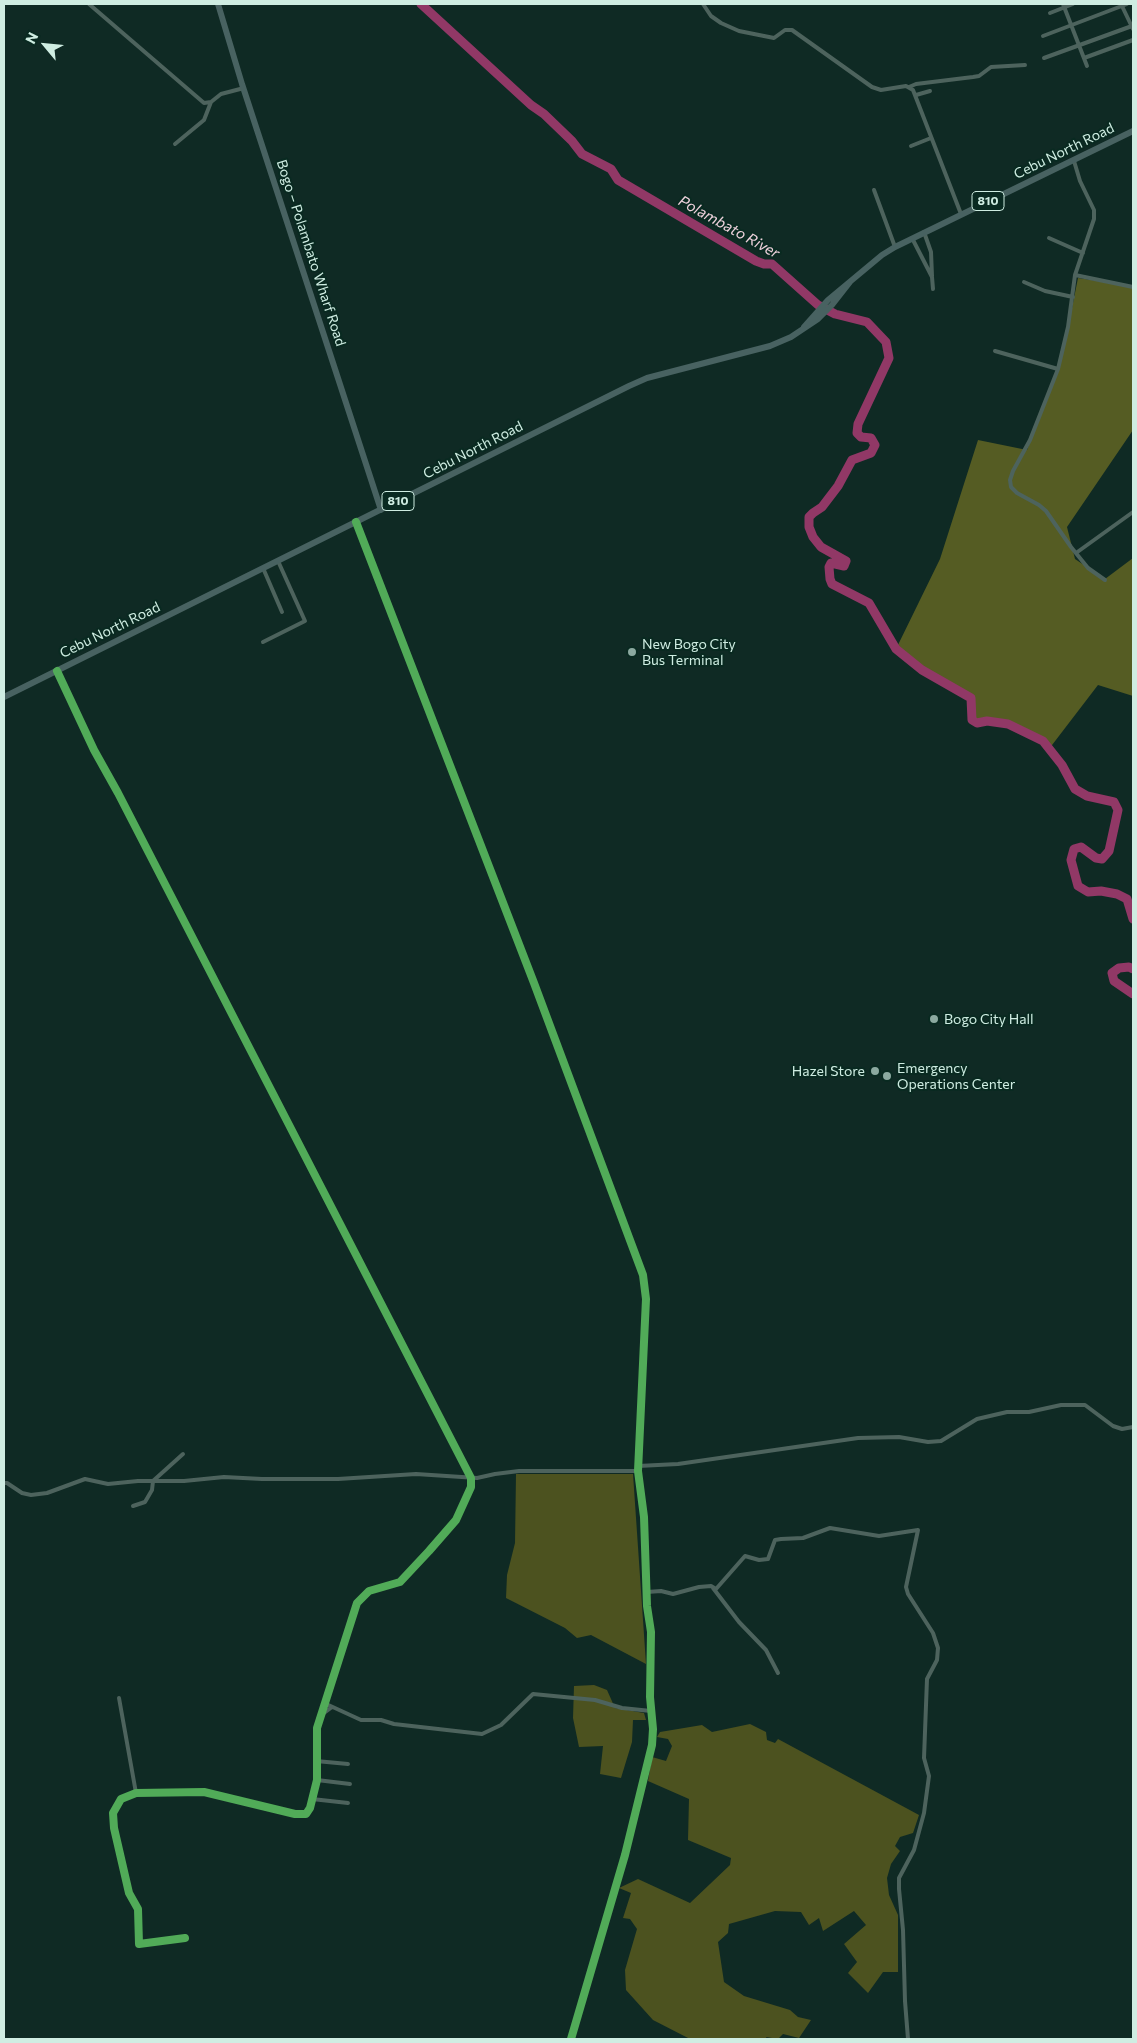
<!DOCTYPE html>
<html>
<head>
<meta charset="utf-8">
<style>
  body { margin:0 }
  #map { position:relative; width:1137px; height:2043px; overflow:hidden; background:#0f2a24; font-family:Commissioner,sans-serif }
  canvas { display:block }
  .frame { position:absolute; inset:0; border:5px solid #cfede2; pointer-events:none }
  .north { position:absolute; left:20px; top:20px; width:50px; height:50px; -webkit-text-stroke:4px #092a21; paint-order:stroke; rotate:298deg; font-size:14px; font-weight:700; line-height:20px; text-align:center; color:#cfede2 }
  .north::after { content:''; display:block; margin:auto; width:18px; height:22px; background:#cfede2; clip-path:polygon(50% 0,100% 100%,50% 72%,0 100%) }
</style>
</head>
<body>
<div id="map">
<canvas width="1137" height="2043"></canvas>
<div class="frame"></div>
<div class="north">N</div>
</div>
<script>
const c = document.querySelector('canvas').getContext('2d');
c.lineJoin = 'round';
function paint(path, color) {
  c.fillStyle = color;
  c.fill(path, 'evenodd');
}
function poly(rows) {
  const path = new Path2D();
  for (const r of rows) {
    path.moveTo(r[0], r[1]);
    for (let i = 2; i < r.length; i += 2) path.lineTo(r[i], r[i + 1]);
  }
  return path;
}
function strokePath(path, color, width, dash) {
  c.strokeStyle = color;
  c.lineWidth = width;
  c.lineCap = dash ? 'butt' : 'round';
  c.setLineDash(dash || []);
  c.stroke(path);
}
function write(font, color, halo, rows, align = 'center') {
  c.font = font + ' Commissioner,sans-serif';
  c.lineWidth = 4;
  c.setLineDash([]);
  c.textBaseline = 'middle';
  c.strokeStyle = halo;
  c.fillStyle = color;
  for (const [text, x, y, turn = 0] of rows) {
    c.save();
    c.translate(x, y);
    c.rotate((+turn || 0) * Math.PI / 180);
    c.textAlign = isNaN(turn) ? turn : align;
    if (halo) c.strokeText(text, 0, 0);
    c.fillText(text, 0, 0);
    c.restore();
  }
}
const green = poly([
  [516,1474,633,1474,646,1664,591,1635,577,1638,565,1628,506,1598,507,1575,515,1543],
  [594,1685,607,1690,615,1708,644,1713,646,1720,633,1720,632,1742,621,1778,600,1774,603,1746,579,1747,573,1718,574,1686],
  [750,1724,766,1732,767,1740,775,1743,778,1739,919,1815,913,1833,900,1837,895,1846,900,1851,891,1864,887,1878,889,1895,898,1915,898,1972,883,1972,868,1993,848,1973,857,1962,844,1944,866,1925,854,1911,823,1931,819,1918,809,1925,801,1912,775,1911,729,1924,728,1933,718,1942,724,1982,744,1996,790,2010,798,2017,811,2020,799,2038,783,2034,778,2039,766,2037,767,2039,690,2039,653,2020,626,1990,625,1970,637,1929,630,1919,623,1918,631,1893,619,1888,638,1879,690,1903,730,1865,731,1858,688,1840,689,1799,648,1781,652,1757,666,1761,672,1746,668,1739,657,1737,660,1732,702,1725,712,1732]
]);
const forest = poly([
  [1078,278,1126,285,1133,288,1133,430,1067,527,1075,559,1105,579,1133,558,1133,696,1098,685,1049,749,1043,741,1008,724,987,721,977,723,972,720,971,698,922,670,896,649,940,559,978,440,1027,450,1063,353]
]);
const river = poly([
  [421,4,531,105,544,114,572,141,582,154,611,169,618,180,756,261,764,264,772,264,818,305,835,314,867,322,886,342,889,358,858,424,857,433,861,437,871,438,875,445,871,453,852,460,838,486,822,507,813,513,809,517,809,527,813,537,821,547,846,561,844,566,831,563,829,567,830,579,832,584,869,603,896,649,922,670,971,698,972,720,977,723,987,721,1008,724,1043,741,1062,765,1075,789,1087,796,1114,802,1118,810,1109,851,1102,859,1096,858,1081,847,1074,849,1071,860,1078,886,1088,892,1101,891,1117,894,1127,899,1133,919],
  [1133,969,1129,967,1119,968,1112,973,1114,981,1133,994]
]);
const minor = poly([
  [89,4,204,103,211,102,221,94,244,88],
  [703,4,711,16,721,23,739,31,774,38,785,30,792,30,872,87,881,90,906,86,913,90,961,214],
  [1063,4,1087,66],
  [1121,4,1133,29],
  [1050,13,1073,4],
  [1043,36,1127,4],
  [1044,58,1132,26],
  [1084,58,1133,40],
  [909,87,916,84,973,77,979,76,991,67,1025,65],
  [916,95,930,91],
  [175,144,204,120,211,102],
  [911,146,931,138],
  [1074,161,1080,181,1094,210,1094,219,1075,275,1068,327,1058,369,1030,440,1013,471,1010,480,1011,487,1017,493,1039,505,1046,511,1071,547,1088,568,1105,580],
  [874,190,895,247],
  [924,232,931,252,932,276],
  [912,238,932,277,933,289],
  [1049,238,1083,253],
  [1075,275,1133,287],
  [1024,282,1045,291,1073,297],
  [995,351,1058,369],
  [1076,553,1133,512],
  [263,568,282,612],
  [263,642,305,621,278,561],
  [57,671,94,750,118,793,471,1478,471,1487,456,1520,429,1551,400,1582,369,1591,357,1603,317,1728,317,1780,310,1808,306,1814,295,1814,204,1792,136,1793,121,1799,113,1813,114,1828,129,1893,138,1909,139,1944,185,1938],
  [638,1466,678,1464,858,1438,899,1437,928,1442,941,1441,977,1419,1007,1412,1029,1412,1061,1405,1085,1405,1113,1426,1122,1429,1133,1427],
  [4,1483,7,1483,22,1493,31,1495,47,1493,85,1479,108,1484,138,1481,184,1481,224,1477,262,1479,338,1479,416,1474,477,1478,495,1474,519,1471,638,1471],
  [133,1506,145,1502,152,1490,153,1481,183,1454],
  [713,1588,739,1622,766,1650,778,1673],
  [647,1592,661,1591,673,1594,699,1587,711,1586,716,1589,745,1556,759,1560,768,1559,775,1540,781,1539,803,1538,830,1528,879,1536,918,1530,906,1587,908,1594,933,1633,938,1648,937,1660,927,1679,924,1758,929,1776,924,1813,914,1850,899,1878,899,1889,903,1930,905,2001,908,2039],
  [119,1698,136,1793],
  [324,1703,361,1720,381,1720,394,1724,482,1734,501,1725,533,1694,595,1700,622,1708,651,1711],
  [320,1716,332,1707],
  [316,1761,348,1764],
  [317,1780,350,1784],
  [312,1799,348,1803]
]);
const tertiary = poly([
  [356,522,534,983,643,1275,646,1299,638,1471,644,1517,647,1606,651,1632,650,1697,653,1729,652,1745,625,1855,571,2039]
]);
const trunk = poly([
  [218,4,242,84,381,510],
  [804,327,828,300,882,255,895,247,1133,131],
  [4,697,629,386,647,378,770,346,791,337,818,319,832,305,850,282]
]);
const cycleway = poly([
  [356,522,534,983,643,1275,646,1299,638,1471,644,1517,647,1606,651,1632,650,1697,653,1729,652,1745,625,1855,571,2039],
  [57,671,94,750,118,793,471,1478,471,1487,456,1520,429,1551,400,1582,369,1591,357,1603,317,1728,317,1780,310,1808,306,1814,295,1814,204,1792,136,1793,121,1799,113,1813,114,1828,129,1893,138,1909,139,1944,185,1938]
]);
const markers = [
  [632,652,5,"#8ca9a0"],
  [934,1019,5,"#8ca9a0"],
  [875,1071,5,"#8ca9a0"],
  [887,1076,5,"#8ca9a0"]
];
const shields = [
  [988,201,32],
  [398,501,32]
];
const shieldNames = [
  ["810",988,201],
  ["810",398,501]
];
const streetNames = [
  ["Cebu North Road",1064,151,-26],
  ["Bogo – Polambato Wharf Road",311,253,72],
  ["Cebu North Road",473,450,-27],
  ["Cebu North Road",110,630,-26]
];
const poiNames = [
  ["New Bogo City",642,644],
  ["Bus Terminal",642,660],
  ["Bogo City Hall",944,1019],
  ["Emergency",897,1068],
  ["Operations Center",897,1084],
  ["Hazel Store",865,1071,"right"]
];
const waterNames = [
  ["Polambato River",729,227,29]
];
paint(green, '#4c521f');
paint(forest, '#555c23');
strokePath(river, '#913866', 9);
strokePath(minor, '#4d635d', 4);
strokePath(tertiary, '#4d635d', 4.5);
strokePath(trunk, '#486261', 6);
strokePath(cycleway, '#51ab58', 8);
for (const [x, y, r, color] of markers) {
  const dot = new Path2D();
  dot.arc(x, y, r, 0, 2 * Math.PI);
  c.fillStyle = color;
  c.fill(dot);
  strokePath(dot, '#092a21', 2);
}
for (const [x, y, w] of shields) {
  const box = new Path2D();
  box.roundRect(x - w / 2, y - 9.5, w, 19, 4);
  c.fillStyle = '#092a21';
  c.fill(box);
  strokePath(box, '#cfede2', 1);
}
write('bold 12px', '#cfede2', null, shieldNames);
write('14px', '#cfede2', '#092a21', streetNames);
write('14px', '#cfede2', '#092a21', poiNames, 'left');
write('italic 15px', '#efd2dd', '#092a21', waterNames);
</script>
</body>
</html>
